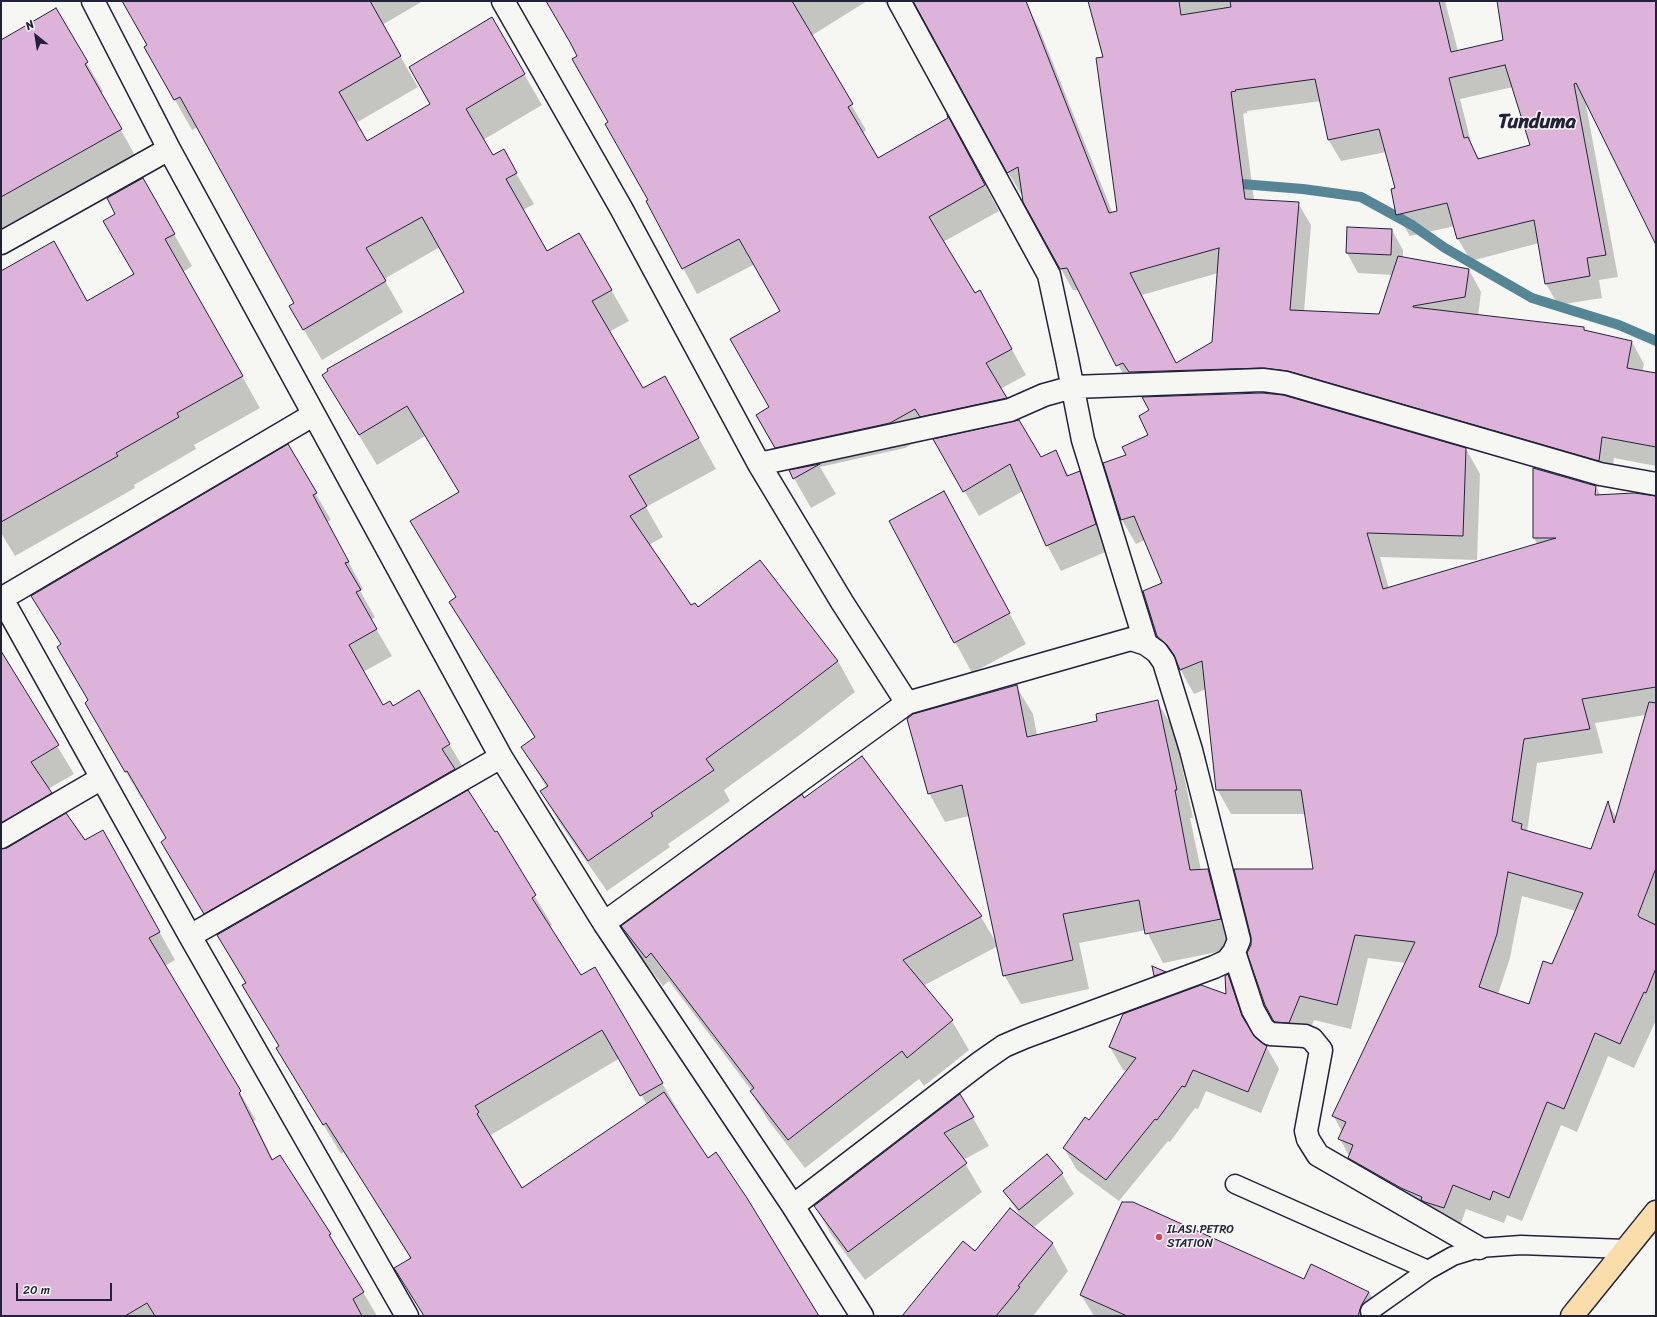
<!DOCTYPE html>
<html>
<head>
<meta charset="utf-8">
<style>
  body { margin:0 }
  #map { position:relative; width:1657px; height:1317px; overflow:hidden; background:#f6f6f2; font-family:Sriracha,sans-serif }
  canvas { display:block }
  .frame { position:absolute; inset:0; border:2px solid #22223b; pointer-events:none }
  .north { position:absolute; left:16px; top:16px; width:40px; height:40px; -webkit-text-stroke:3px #f6f6f2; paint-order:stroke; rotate:330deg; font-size:11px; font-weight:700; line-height:16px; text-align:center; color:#22223b }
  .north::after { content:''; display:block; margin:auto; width:14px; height:18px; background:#22223b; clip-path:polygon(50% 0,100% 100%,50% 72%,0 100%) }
  .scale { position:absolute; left:16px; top:1283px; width:96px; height:18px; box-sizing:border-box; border:2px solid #22223b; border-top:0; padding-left:5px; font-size:12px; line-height:14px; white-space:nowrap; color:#22223b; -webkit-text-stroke:3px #f6f6f2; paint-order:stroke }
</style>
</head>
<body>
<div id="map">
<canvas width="1657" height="1317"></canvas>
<div class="frame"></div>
<div class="north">N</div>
<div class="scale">20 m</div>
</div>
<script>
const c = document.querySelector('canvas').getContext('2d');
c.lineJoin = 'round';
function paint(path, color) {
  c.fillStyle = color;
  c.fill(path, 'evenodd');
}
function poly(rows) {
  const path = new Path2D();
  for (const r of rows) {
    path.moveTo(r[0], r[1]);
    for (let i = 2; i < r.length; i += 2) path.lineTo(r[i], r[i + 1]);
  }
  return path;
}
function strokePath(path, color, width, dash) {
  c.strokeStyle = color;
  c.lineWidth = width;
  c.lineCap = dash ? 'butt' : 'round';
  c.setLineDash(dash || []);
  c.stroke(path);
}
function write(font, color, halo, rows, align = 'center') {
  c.font = font + ' Sriracha,sans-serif';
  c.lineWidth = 3;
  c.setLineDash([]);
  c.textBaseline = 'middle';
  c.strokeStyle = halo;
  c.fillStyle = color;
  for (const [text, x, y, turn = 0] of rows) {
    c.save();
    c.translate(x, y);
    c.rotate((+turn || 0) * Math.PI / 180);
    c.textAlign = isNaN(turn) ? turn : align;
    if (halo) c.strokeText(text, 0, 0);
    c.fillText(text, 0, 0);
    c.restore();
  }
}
const shadow = poly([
  [124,1,423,1,382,25,418,87,356,123,367,142,431,104,492,19,542,105,483,140,493,157,503,151,534,204,523,210,547,252,579,234,629,321,609,332,643,389,682,408,716,469,646,507,663,537,649,545,691,607,838,661,855,692,797,737,724,790,730,801,668,844,670,847,607,891,559,822,542,792,547,788,522,747,535,738,468,632,450,602,457,598,459,492,425,436,377,465,341,406,466,292,440,247,384,279,403,312,322,360,290,307,295,304,198,127,192,130,145,47,148,45],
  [547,1,867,1,811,36,866,130,862,133,878,159,961,141,999,211,943,242,974,294,994,317,1026,375,1000,389,1040,458,1055,452,1069,476,1079,473,1094,498,1110,550,1061,571,1047,545,1023,491,979,516,931,433,905,448,820,467,836,494,811,508,758,415,771,408,781,311,755,264,697,294,647,201,649,200,610,123,578,56],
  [884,1,1015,1,1027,6,1039,28,1113,214,1118,212,1104,58,1089,1,1445,1,1458,51,1505,41,1498,1,1656,1,1656,243,1588,105,1586,105,1618,277,1599,280,1602,298,1558,305,1546,284,1539,243,1471,261,1458,239,1455,226,1410,236,1397,214,1396,189,1386,152,1341,161,1328,139,1321,101,1247,111,1247,113,1243,114,1254,200,1298,203,1311,225,1304,312,1380,315,1393,275,1358,273,1347,253,1348,228,1392,230,1403,250,1403,258,1469,270,1481,292,1478,316,1584,328,1586,332,1632,342,1644,364,1642,372,1656,374,1656,466,1614,458,1611,482,1301,392,1130,387,1079,290,1073,290,1061,269,1023,193,1021,194,1008,172,924,19,921,16,914,14,902,21,901,28],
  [1513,87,1531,146,1480,160,1472,146,1460,99],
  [1218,273,1212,343,1177,364,1142,295],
  [55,9,103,91,101,94,137,159,1,235,1,41],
  [143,179,192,266,183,272,260,408,194,445,196,449,134,485,135,488,15,556,1,533,1,272,87,302,135,275,117,214],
  [288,446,331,520,327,522,363,589,360,591,375,617,371,620,392,656,363,672,383,706,393,707,419,692,465,771,458,776,495,834,497,833,552,925,549,926,581,977,662,1083,679,1112,677,1113,707,1159,818,1316,424,1316,412,1297,395,1268,411,1259,344,1152,341,1154,295,1077,246,984,177,868,168,838,144,797,141,798,86,703],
  [620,1058,647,1105,522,1189,493,1143,495,1142,491,1135],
  [1466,449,1480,474,1477,560,1380,557,1389,589,1538,545,1534,538,1596,487,1601,496,1656,497,1656,1020,1634,1068,1608,1056,1577,1132,1561,1125,1522,1221,1507,1215,1504,1223,1466,1209,1458,1232,1363,1182,1340,1139,1342,1132,1333,1115,1406,963,1368,958,1351,1029,1314,1020,1303,1046,1288,1044,1265,1005,1314,870,1305,814,1231,814,1217,789,1206,689,1194,694,1179,667,1172,661,1158,636,1163,584,1145,540,1136,544,1122,520,1104,464],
  [1646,715,1617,818,1608,804,1591,850,1527,832,1537,763,1603,753,1595,723],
  [1522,896,1576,911,1553,966,1529,1005,1498,994,1510,958],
  [890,522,961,523,1026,644,972,673],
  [1,653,74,774,48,789,64,816,84,841,119,859,175,960,165,966,256,1120,254,1121,273,1160,280,1156,330,1235,377,1316,1,1316],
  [1016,686,1033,714,1037,735,1098,722,1157,701,1174,730,1193,818,1190,818,1201,870,1208,870,1224,899,1237,948,1163,963,1146,930,1079,943,1089,989,1021,1004,1004,975,998,946,923,986,952,1021,969,1050,924,1086,919,1079,805,1168,768,1120,751,1092,752,1091,669,981,663,986,639,955,622,926,862,757,981,917,997,944,969,816,945,822,929,793],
  [1153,968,1165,972,1176,992,1166,996,1154,976],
  [1228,976,1241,998,1254,1038,1266,1046,1279,1069,1261,1113,1206,1091,1198,1109,1195,1108,1170,1142,1168,1141,1119,1201,1077,1170,1064,1148,1089,1121,1127,1071,1123,1070,1110,1047,1227,996],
  [960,1095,989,1146,963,1160,982,1192,865,1280,831,1234,815,1206],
  [1047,1155,1062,1174,1074,1194,1033,1228,1053,1244,1068,1271,1033,1316,903,1316,975,1253,1021,1217,1004,1191],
  [1304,1280,1369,1292,1382,1316,1094,1316,1081,1295]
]);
const stream = poly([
  [1229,183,1303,189,1361,197,1412,225,1445,248,1532,298,1619,325,1656,341]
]);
const building = poly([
  [122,1,370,1,401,56,339,92,367,141,430,104,409,67,492,17,525,74,466,109,493,155,504,149,517,173,506,179,547,251,579,233,612,290,592,301,643,388,665,376,699,438,629,476,647,506,630,516,691,605,695,603,698,607,760,560,838,661,779,706,706,759,714,770,651,813,653,816,588,861,540,791,548,786,521,747,535,737,449,602,456,597,410,521,459,492,407,406,359,435,322,375,328,371,327,369,464,292,422,217,366,248,386,281,303,330,289,306,294,303,253,229,180,97,174,100,144,47,147,45,122,1],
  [546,1,792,1,853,104,848,107,878,158,948,118,947,114,985,185,929,217,975,293,980,290,1012,349,986,363,1007,398,920,417,915,409,890,423,775,448,756,415,769,407,730,339,780,311,739,239,682,269,646,201,648,200,605,124,608,122,572,59,577,56,571,44,546,1],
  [913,1,1026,1,1109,213,1117,211,1096,58,1103,57,1088,1,1179,1,1181,15,1231,7,1230,1,1439,1,1451,52,1503,40,1497,1,1656,1,1656,245,1576,83,1574,84,1606,255,1587,258,1590,276,1545,284,1534,220,1457,239,1447,203,1396,215,1391,189,1395,188,1379,129,1328,140,1315,79,1235,90,1236,91,1231,92,1245,199,1299,202,1290,310,1379,314,1398,256,1469,269,1465,297,1413,306,1413,307,1584,327,1584,330,1632,341,1627,368,1656,373,1656,447,1602,437,1599,461,1288,371,1263,368,1129,372,1123,363,1116,366,1067,268,1060,269,1023,202,1018,167,1007,173,913,1],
  [1505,65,1530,145,1478,159,1468,137,1464,138,1449,78,1505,65],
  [1219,248,1212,342,1176,363,1130,273,1219,248],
  [56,8,88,62,85,64,122,129,1,197,1,40,56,8],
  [143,178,175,234,165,239,243,376,177,413,179,417,116,453,118,456,1,522,1,271,54,241,87,301,134,274,103,221,115,214,107,198,143,178],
  [1347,227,1392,229,1391,255,1346,253,1347,227],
  [1262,393,1283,395,1466,448,1463,536,1367,533,1383,589,1556,538,1533,538,1533,468,1596,486,1595,495,1634,493,1656,496,1656,687,1582,699,1590,729,1524,739,1512,821,1522,824,1521,829,1591,849,1608,801,1614,823,1649,702,1656,703,1656,868,1638,915,1639,917,1656,925,1656,968,1646,993,1644,992,1620,1044,1595,1033,1564,1109,1547,1102,1509,1198,1493,1191,1490,1200,1453,1185,1444,1208,1425,1202,1421,1200,1422,1197,1401,1188,1348,1158,1353,1145,1338,1139,1346,1122,1332,1116,1415,942,1355,935,1337,1005,1300,996,1289,1023,1275,1022,1273,1020,1265,1005,1247,953,1251,945,1251,937,1234,869,1313,869,1301,790,1216,790,1202,661,1180,670,1174,655,1167,645,1157,636,1143,591,1162,583,1134,516,1121,520,1103,463,1126,455,1122,447,1148,435,1139,416,1149,410,1142,397,1262,393],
  [1508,872,1583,893,1552,964,1543,961,1529,1004,1479,987,1497,934,1508,872],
  [1019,420,1041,457,1056,450,1067,476,1080,471,1096,524,1046,546,1010,464,963,492,933,439,1019,420],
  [288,444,317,493,313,495,349,562,345,563,361,590,356,592,377,629,349,645,383,705,390,701,393,706,419,690,450,744,442,749,455,769,204,914,161,842,166,838,127,771,125,772,85,703,88,700,57,647,61,644,31,596,288,444],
  [820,464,793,479,789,470,820,464],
  [944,491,1010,613,954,643,889,521,944,491],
  [1,651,59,745,31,762,52,793,1,823,1,651],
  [1017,685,1027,737,1097,721,1096,714,1158,700,1177,790,1175,790,1190,870,1208,869,1221,919,1145,934,1139,900,1063,914,1073,960,1003,976,962,785,928,794,907,719,913,714,1017,685],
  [862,756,982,916,903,960,953,1020,907,1058,902,1051,788,1140,750,1091,754,1088,651,953,646,958,621,926,802,794,804,798,862,756],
  [468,790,495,832,497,831,536,895,532,898,581,975,595,967,663,1083,640,1096,602,1030,475,1106,479,1112,477,1114,522,1188,664,1092,708,1158,716,1152,747,1198,819,1316,424,1316,394,1268,411,1258,326,1123,323,1125,276,1048,279,1046,242,985,246,983,217,935,468,790],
  [66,813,85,840,103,830,160,932,149,938,241,1091,239,1093,272,1160,280,1155,331,1234,329,1235,364,1292,353,1299,362,1316,155,1316,147,1303,125,1316,1,1316,1,849,7,848,66,813],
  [1152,966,1166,972,1154,976,1152,966],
  [1228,974,1242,1016,1255,1037,1267,1046,1248,1092,1193,1070,1185,1087,1182,1086,1157,1120,1155,1119,1106,1180,1063,1148,1085,1117,1089,1120,1136,1058,1109,1047,1123,1014,1201,985,1226,994,1225,976,1228,974],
  [960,1094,974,1117,944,1133,967,1163,848,1252,814,1206,960,1094],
  [1047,1154,1063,1173,1019,1210,1003,1191,1047,1154],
  [1122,1202,1133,1202,1304,1279,1311,1264,1369,1292,1361,1306,1358,1316,1127,1316,1080,1295,1122,1202],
  [1010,1208,1053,1243,1018,1286,1020,1287,996,1316,902,1316,963,1241,975,1251,1010,1208]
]);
const lane = poly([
  [1235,1184,1428,1270],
  [1370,1311,1428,1270,1453,1256,1479,1248,1521,1245,1625,1249]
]);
const street = poly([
  [93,1,169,149,501,757,604,923,793,1206,862,1316],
  [503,1,621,208,759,464,842,602,907,703],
  [899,1,1049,275,1067,359,1083,440,1146,644],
  [1,243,169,149],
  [759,464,1010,410,1044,395,1073,387,1263,380,1286,383,1600,474,1656,484],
  [1,597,190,936,407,1316],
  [1,599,313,415],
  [1,837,102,778],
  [604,923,907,703,1131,639,1146,644,1157,652,1164,662,1191,750,1239,940,1234,952,1227,961,1214,967,1025,1037,1004,1046,981,1062,793,1206],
  [190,936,501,757],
  [1234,952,1253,1010,1263,1028,1270,1034,1305,1036,1312,1039,1321,1050,1306,1131,1308,1139,1318,1155,1479,1248]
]);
const highway = poly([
  [1572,1316,1656,1212]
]);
const markers = [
  [1159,1237,4,"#d1495b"]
];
const poiNames = [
  ["ILASI PETRO",1167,1230],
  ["STATION",1167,1244]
];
const townNames = [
  ["Tunduma",1537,123]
];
paint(shadow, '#0003');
strokePath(stream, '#568696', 10);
paint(building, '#ddb3d9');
strokePath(building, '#22223b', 1);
strokePath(lane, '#22223b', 21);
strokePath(street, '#22223b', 25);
strokePath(highway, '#22223b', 25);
strokePath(lane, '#f6f6f2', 18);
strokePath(street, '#f6f6f2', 22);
strokePath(highway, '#fbddab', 22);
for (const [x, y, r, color] of markers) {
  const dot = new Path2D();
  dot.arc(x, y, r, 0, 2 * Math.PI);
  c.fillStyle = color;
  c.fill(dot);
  strokePath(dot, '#f6f6f2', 1.5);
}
write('12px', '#22223b', '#f6f6f2', poiNames, 'left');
write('bold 20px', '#22223b', '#f6f6f2', townNames);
</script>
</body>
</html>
